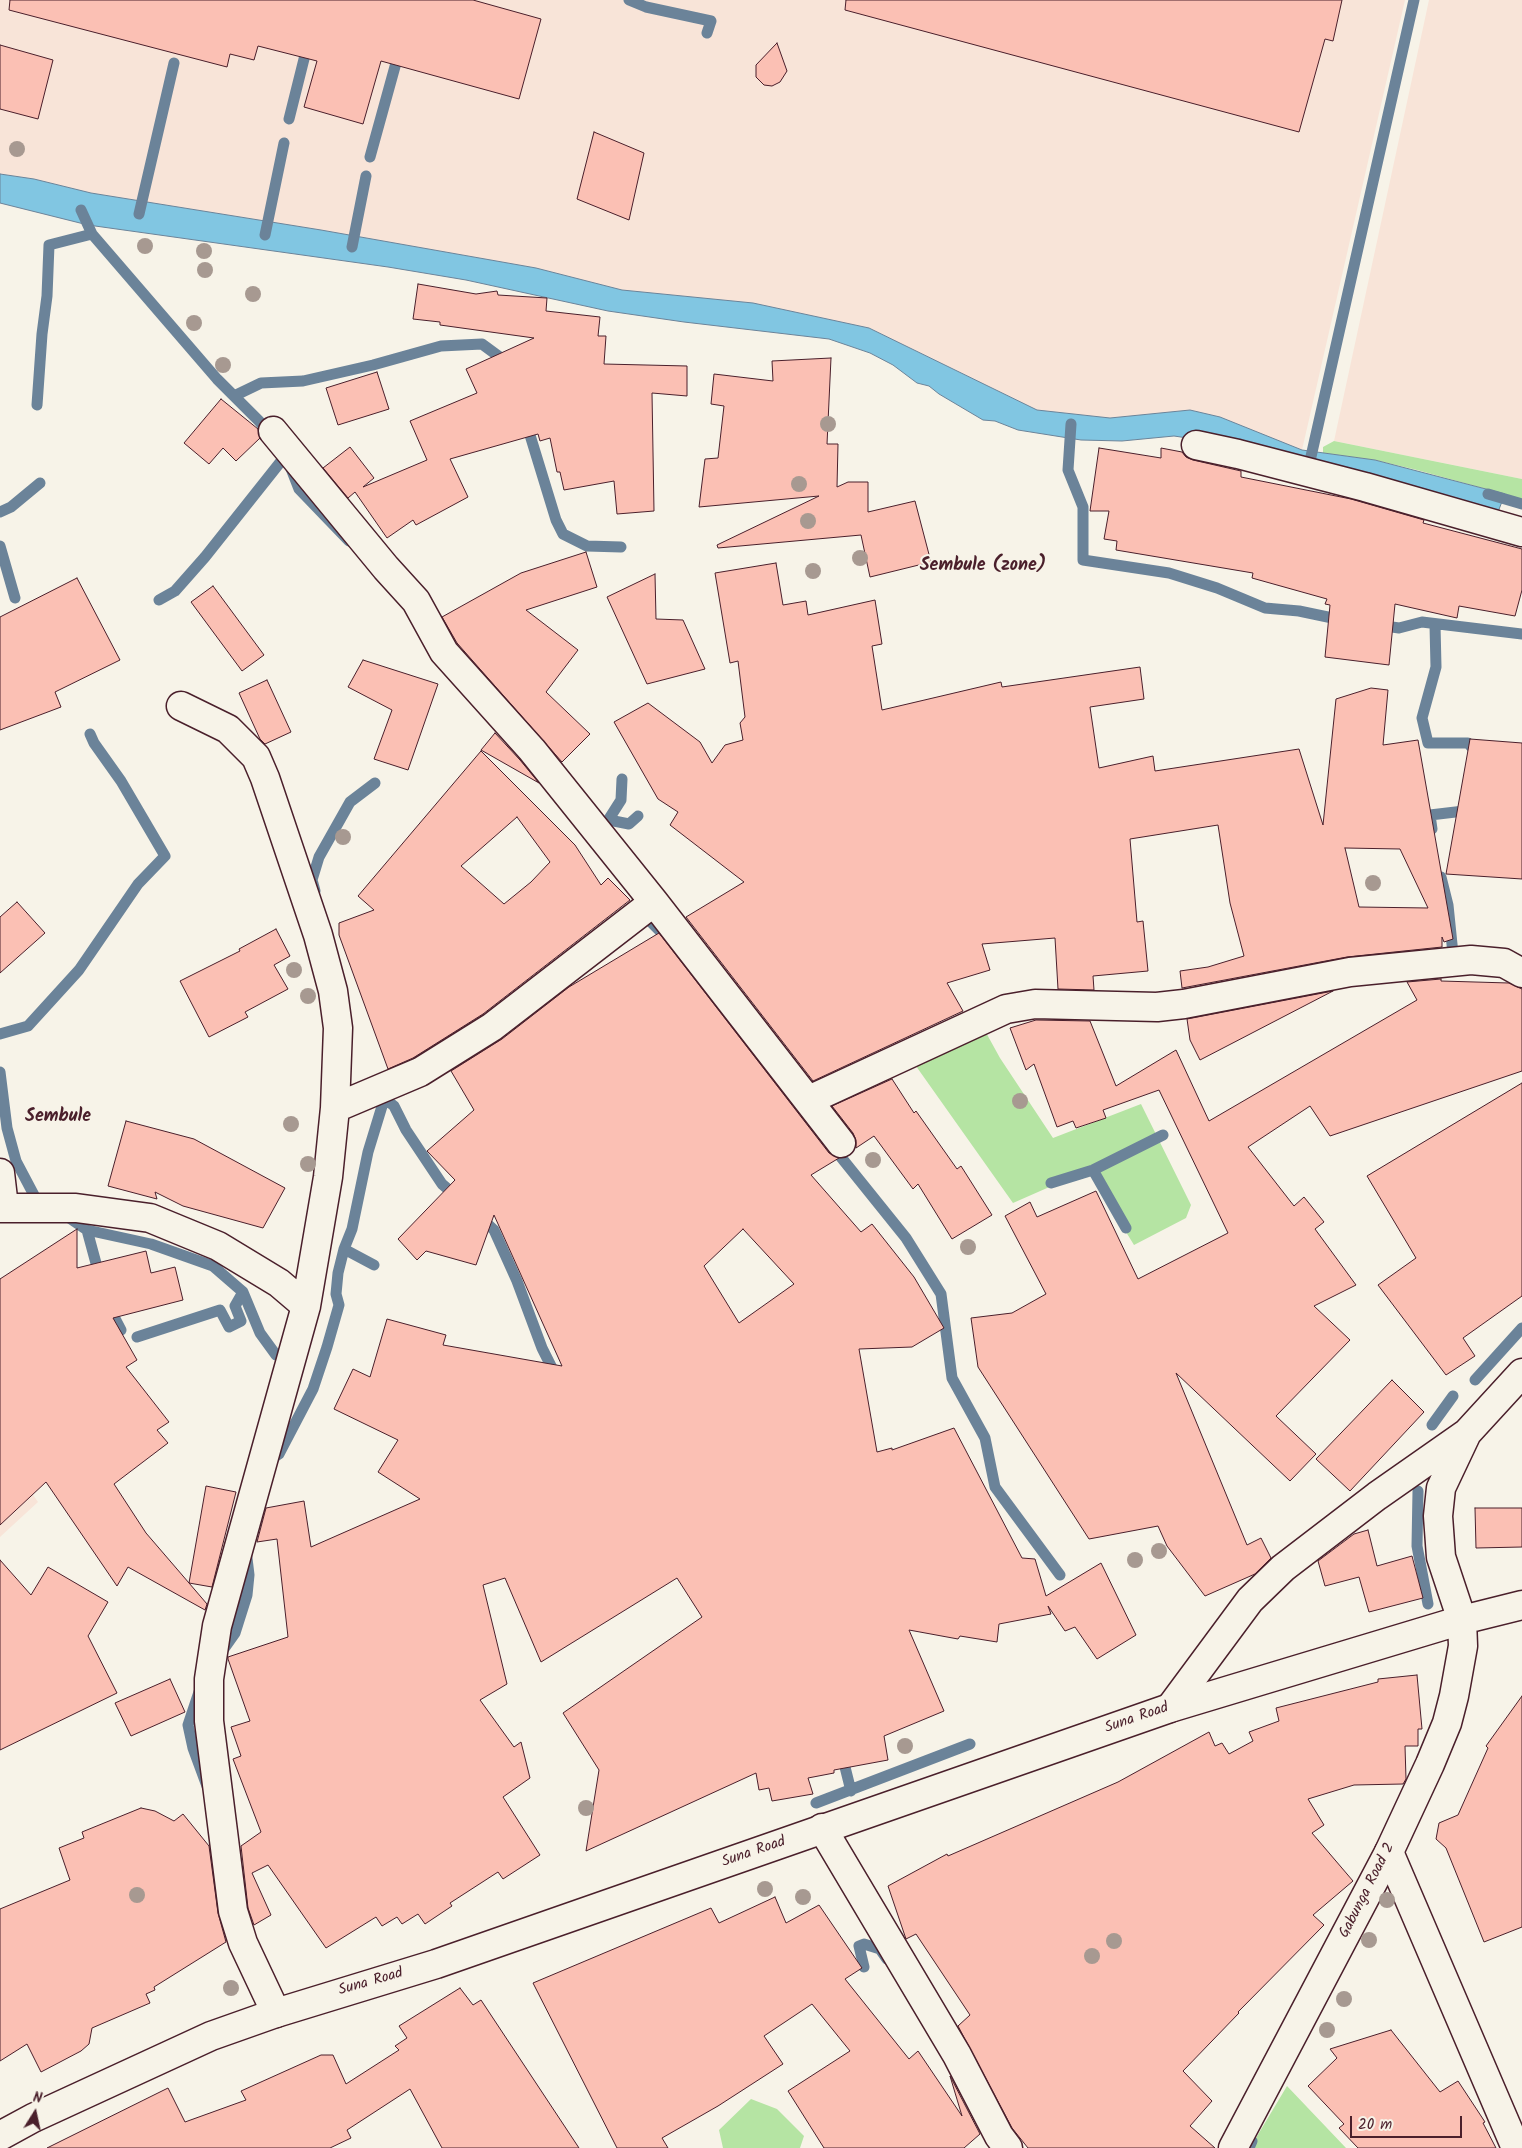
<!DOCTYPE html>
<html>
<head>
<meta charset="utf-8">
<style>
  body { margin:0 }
  #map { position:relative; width:1522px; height:2148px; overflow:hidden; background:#f7f3e8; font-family:Kalam,sans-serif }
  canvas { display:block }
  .north { position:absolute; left:10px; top:2088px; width:50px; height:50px; -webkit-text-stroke:4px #f7f3e8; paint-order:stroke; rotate:10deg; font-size:14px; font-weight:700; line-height:20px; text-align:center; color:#4a1f2b }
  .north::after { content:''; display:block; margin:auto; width:18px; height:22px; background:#4a1f2b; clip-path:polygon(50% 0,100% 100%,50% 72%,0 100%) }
  .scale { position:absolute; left:1350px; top:2116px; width:112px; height:22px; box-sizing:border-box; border:2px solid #4a1f2b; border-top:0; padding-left:6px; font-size:15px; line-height:18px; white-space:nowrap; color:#4a1f2b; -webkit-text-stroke:4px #f7f3e8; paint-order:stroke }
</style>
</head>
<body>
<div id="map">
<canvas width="1522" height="2148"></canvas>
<div class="north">N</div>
<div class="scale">20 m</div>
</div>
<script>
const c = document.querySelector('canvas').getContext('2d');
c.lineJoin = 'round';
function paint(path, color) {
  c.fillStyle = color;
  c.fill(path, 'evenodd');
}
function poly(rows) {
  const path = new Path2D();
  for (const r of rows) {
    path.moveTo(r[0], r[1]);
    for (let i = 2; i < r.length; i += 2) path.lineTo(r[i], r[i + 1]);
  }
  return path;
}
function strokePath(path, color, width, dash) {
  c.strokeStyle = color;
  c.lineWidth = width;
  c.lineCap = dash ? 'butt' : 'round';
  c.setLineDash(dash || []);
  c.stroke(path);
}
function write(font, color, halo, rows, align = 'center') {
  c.font = font + ' Kalam,sans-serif';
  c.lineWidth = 4;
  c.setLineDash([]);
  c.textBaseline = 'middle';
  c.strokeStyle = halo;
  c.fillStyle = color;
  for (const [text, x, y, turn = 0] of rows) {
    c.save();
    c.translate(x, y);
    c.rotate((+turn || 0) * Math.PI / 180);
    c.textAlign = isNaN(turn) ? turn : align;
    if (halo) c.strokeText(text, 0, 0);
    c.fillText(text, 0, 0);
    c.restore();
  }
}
const built = poly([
  [0,0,1405,0,1302,450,1220,417,1190,410,1110,418,1037,410,869,328,753,303,622,290,536,268,321,230,91,193,34,179,0,174],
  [1429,0,1522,0,1522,479,1334,441],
  [0,1447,38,1502,0,1537]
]);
const green = poly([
  [1334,441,1522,479,1522,499,1417,470,1375,460,1323,453,1323,447],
  [984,1029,1000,1058,1053,1138,1141,1104,1191,1205,1186,1218,1134,1245,1088,1170,1013,1203,911,1059],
  [1287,2086,1346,2148,1250,2148],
  [751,2099,777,2109,804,2136,800,2148,723,2148,719,2130]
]);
const water = poly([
  [0,174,34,179,91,193,321,230,536,268,622,290,753,303,869,328,1037,410,1110,418,1190,410,1220,417,1302,450,1375,460,1505,494,1496,517,1208,441,1174,436,1122,441,1081,440,1018,430,995,421,983,420,939,394,929,386,917,383,893,365,870,353,829,339,684,322,608,311,466,280,388,267,88,225,0,203,0,174]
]);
const stream = poly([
  [629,0,646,7,711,21,707,33],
  [289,119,308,43],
  [370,157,399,52],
  [81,210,92,234,217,379,259,421,271,436],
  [139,214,174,63],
  [265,235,284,143],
  [352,247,366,176],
  [234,396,261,383,303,381,373,365,441,346,482,344,501,358,505,368],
  [37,405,42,334,47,296,49,245,92,234],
  [526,422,556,520,563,534,587,546,621,547],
  [1071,424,1068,470,1083,507,1083,560,1169,573,1217,588,1265,608,1299,611,1342,620],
  [1310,461,1414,0],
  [290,466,299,489,349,541],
  [1488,494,1522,504],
  [0,512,11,507,40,483],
  [0,546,15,598],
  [159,600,175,591,205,557,286,455],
  [1378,625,1399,628,1422,622,1522,634],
  [1435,625,1436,667,1422,718,1428,743,1468,743,1479,756],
  [609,820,629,824,638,816],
  [1432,829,1430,815,1464,811,1469,805],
  [600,833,621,800,622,779],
  [1441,877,1448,905,1453,954],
  [315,891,312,880,319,857,350,802,375,783],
  [642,909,650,921,666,937],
  [0,1034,28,1026,79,970,138,884,165,856,121,781,94,743,90,734],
  [0,1072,7,1128,16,1161,35,1197,44,1203],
  [832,1146,906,1238,941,1294,952,1378,985,1438,995,1487,1060,1575],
  [1093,1170,1126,1228],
  [1051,1183,1093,1170,1163,1135],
  [62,1213,87,1230,100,1278],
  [479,1216,494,1230,517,1281,542,1348,556,1376],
  [87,1230,151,1244,213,1266,243,1292,260,1333,276,1355],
  [344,1249,374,1265],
  [108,1305,121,1330],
  [137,1337,220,1310,229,1327,241,1321,235,1306,243,1292],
  [1475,1380,1522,1328],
  [1432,1425,1453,1396],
  [267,1462,279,1454,313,1389,327,1347,339,1305,336,1294,338,1273,344,1249,352,1229,368,1152,383,1103,389,1102,394,1106,406,1130,442,1184,457,1197],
  [1418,1491,1417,1546,1428,1604],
  [223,1650,235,1633,247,1595,249,1575,246,1550],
  [199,1692,188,1725,193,1748,207,1786],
  [842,1755,851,1791],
  [816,1803,970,1744],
  [864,1967,859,1946,864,1944,880,1949,887,1959],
  [1249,2148,1252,2141]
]);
const building = poly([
  [10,0,473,0,541,19,519,99,381,61,363,124,304,107,317,61,258,46,254,60,230,54,227,67,9,10,10,0],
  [846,0,1342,0,1333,41,1325,39,1299,132,845,10,846,0],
  [777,43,787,71,780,82,772,86,764,85,756,77,756,65,777,43],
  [0,45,53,60,38,119,0,109,0,45],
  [594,132,644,153,629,220,577,199,594,132],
  [418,284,476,294,497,291,498,295,547,298,546,311,600,317,598,336,606,336,604,364,687,366,687,396,652,393,654,511,617,514,614,481,564,490,560,472,557,472,550,438,540,441,538,434,450,459,468,497,416,525,413,520,387,538,355,492,348,498,323,468,350,447,374,478,363,487,427,460,410,421,477,393,466,369,534,338,440,325,440,322,413,319,418,284],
  [831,358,827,444,838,444,837,487,848,482,868,482,868,512,915,501,931,562,870,577,861,535,718,548,717,545,819,496,699,507,705,459,718,458,724,406,711,404,714,374,773,381,772,361,831,358],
  [377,372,389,409,338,425,326,388,377,372],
  [221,399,258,429,260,438,236,461,223,448,209,464,184,443,221,399],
  [1099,448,1161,458,1161,448,1182,452,1186,457,1193,460,1241,471,1241,477,1351,499,1424,520,1423,523,1522,549,1522,590,1515,616,1459,606,1457,618,1395,604,1389,665,1325,657,1330,605,1325,604,1327,599,1252,578,1253,573,1116,550,1117,541,1104,539,1109,511,1090,511,1099,448],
  [586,552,597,587,526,610,578,650,546,692,590,734,562,762,457,643,442,617,521,573,586,552],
  [776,563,783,605,806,601,808,615,875,600,882,644,872,646,882,710,1001,682,1002,687,1140,667,1144,699,1090,707,1099,768,1153,756,1155,771,1299,749,1323,825,1336,699,1371,688,1388,690,1383,745,1418,740,1453,939,1444,942,1442,937,1442,947,1347,957,1182,988,1180,971,1208,967,1244,956,1230,903,1218,825,1130,839,1137,922,1143,921,1148,971,1093,976,1094,990,1058,989,1055,938,982,944,990,970,947,983,963,1011,813,1081,686,917,744,882,670,825,678,812,658,799,614,722,648,703,700,742,712,763,725,745,743,740,740,723,745,717,738,661,730,663,715,573,776,563],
  [1345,848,1400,849,1428,908,1359,907,1345,848],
  [655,574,656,619,683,620,705,669,647,684,607,597,655,574],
  [77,578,120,660,55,692,61,707,0,730,0,617,77,578],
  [213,586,264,655,242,671,191,602,213,586],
  [363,660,438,684,408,770,374,759,392,710,348,687,363,660],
  [267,680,291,732,265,744,260,739,239,693,267,680],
  [495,733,520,760,539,783,481,750,495,733],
  [1470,739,1522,743,1522,879,1446,874,1470,739],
  [481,751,575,845,601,885,608,878,630,900,483,1014,413,1058,388,1069,339,935,339,923,374,910,358,896,481,751],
  [517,817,550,862,531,882,504,904,461,866,517,817],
  [17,902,45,933,0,973,0,917,17,902],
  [276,929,290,956,274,965,288,989,245,1012,248,1017,209,1037,180,981,240,951,239,949,276,929],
  [659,933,829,1153,839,1158,811,1175,861,1232,872,1224,914,1277,944,1328,912,1347,859,1349,877,1452,892,1448,892,1450,954,1428,1022,1558,1035,1559,1046,1596,1101,1563,1136,1635,1097,1659,1075,1627,1065,1631,1048,1606,1051,1614,999,1624,997,1642,960,1636,958,1639,909,1630,944,1711,884,1736,888,1760,834,1770,834,1773,808,1778,813,1794,772,1801,769,1788,759,1790,756,1773,586,1851,599,1770,563,1713,702,1617,677,1578,541,1662,505,1578,483,1585,507,1684,480,1700,514,1747,521,1742,530,1778,503,1797,540,1855,503,1879,498,1872,450,1903,452,1906,425,1924,418,1914,402,1924,397,1917,382,1926,376,1917,326,1948,268,1865,252,1873,271,1915,254,1925,248,1908,241,1846,261,1832,233,1759,241,1756,231,1727,250,1721,228,1659,228,1657,288,1637,277,1539,257,1542,266,1508,304,1501,311,1547,420,1499,378,1472,398,1440,334,1409,353,1369,370,1377,387,1319,446,1335,443,1345,562,1366,494,1215,476,1265,426,1251,417,1260,398,1239,455,1180,427,1151,474,1110,451,1071,502,1039,569,987,659,933],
  [743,1229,794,1284,739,1323,704,1266,743,1229],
  [1441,979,1441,981,1509,983,1522,989,1522,1071,1330,1136,1310,1106,1248,1147,1294,1206,1304,1197,1324,1222,1315,1229,1356,1285,1314,1306,1350,1340,1276,1416,1316,1454,1290,1481,1176,1373,1247,1545,1261,1538,1271,1558,1255,1574,1205,1596,1167,1546,1158,1526,1089,1539,978,1367,971,1318,1012,1313,1046,1294,1005,1216,1030,1202,1037,1217,1096,1191,1138,1279,1228,1233,1159,1090,1103,1110,1106,1118,1076,1128,1073,1121,1057,1127,1034,1064,1026,1070,1010,1028,1036,1020,1090,1021,1116,1086,1176,1050,1209,1121,1417,1000,1407,982,1441,979],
  [1333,991,1200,1060,1190,1040,1187,1019,1333,991],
  [892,1079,914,1113,916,1111,957,1169,961,1166,992,1215,952,1239,918,1184,913,1189,874,1136,856,1148,856,1140,853,1133,832,1106,892,1079],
  [1522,1083,1522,1296,1463,1338,1475,1356,1446,1375,1378,1285,1416,1258,1367,1176,1522,1083],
  [126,1121,194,1139,285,1188,263,1228,183,1206,155,1192,157,1199,108,1186,126,1121],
  [77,1229,77,1268,146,1251,151,1273,175,1267,183,1300,113,1318,137,1360,126,1367,169,1422,157,1430,168,1443,114,1484,146,1533,189,1583,206,1486,236,1492,212,1587,189,1583,207,1604,205,1610,128,1567,117,1586,46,1482,0,1525,0,1279,77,1229],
  [1392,1380,1424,1412,1350,1491,1316,1459,1392,1380],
  [1475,1508,1522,1508,1522,1547,1476,1548,1475,1508],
  [1368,1530,1377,1566,1412,1556,1423,1598,1369,1612,1359,1577,1325,1586,1318,1561,1354,1534,1368,1530],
  [0,1560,31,1595,48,1567,108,1602,88,1636,117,1693,0,1750,0,1560],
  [1417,1675,1422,1729,1418,1729,1418,1746,1405,1746,1406,1779,1403,1784,1354,1785,1308,1799,1324,1825,1312,1833,1353,1881,1313,1915,1324,1925,1238,2012,1239,2013,1183,2071,1212,2101,1190,2126,1215,2148,1028,2148,1012,2128,958,2026,970,2015,916,1934,906,1939,888,1886,947,1854,948,1856,1118,1782,1209,1732,1215,1746,1222,1743,1229,1754,1253,1741,1249,1732,1279,1721,1276,1708,1378,1682,1378,1679,1417,1675],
  [170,1679,185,1712,131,1736,115,1703,170,1679],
  [1522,1696,1522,1927,1484,1942,1446,1848,1436,1839,1439,1823,1458,1815,1488,1748,1486,1746,1522,1696],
  [141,1808,155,1811,174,1821,183,1814,209,1846,218,1913,226,1942,154,1987,155,1990,146,1994,150,2003,92,2028,89,2044,81,2051,41,2072,27,2044,0,2061,0,1909,70,1880,59,1848,84,1838,82,1832,141,1808],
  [775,1897,786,1923,819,1905,862,1968,845,1979,909,2059,918,2051,962,2116,950,2076,980,2134,964,2148,824,2148,788,2091,850,2051,812,2004,764,2036,783,2064,718,2106,662,2138,668,2148,617,2148,533,1983,711,1908,719,1923,775,1897],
  [460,1988,473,2005,481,2000,579,2148,442,2148,410,2089,347,2130,351,2138,330,2148,47,2148,168,2088,185,2122,246,2100,241,2091,321,2055,333,2055,346,2084,399,2050,395,2046,407,2038,399,2026,460,1988],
  [1391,2030,1440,2092,1458,2081,1485,2122,1483,2123,1496,2148,1358,2148,1339,2128,1344,2124,1308,2086,1337,2058,1330,2049,1391,2030]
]);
const street = poly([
  [273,431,386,568,416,601,444,652,532,750,654,902,841,1143],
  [1196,445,1238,454,1365,487,1522,532],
  [181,706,228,729,256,757,265,778,318,935,333,991,338,1028,335,1108,328,1177,306,1306,217,1626,209,1679,209,1721,233,1911,243,1943,276,2013],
  [809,1100,1006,1009,1035,1004,1157,1007,1184,1004,1350,972,1471,960,1504,963,1522,973],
  [335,1108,420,1072,492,1027,654,902],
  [0,1173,4,1207],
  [0,1208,76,1208,150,1218,218,1246,279,1283,306,1306],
  [1462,1620,1441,1557,1438,1516,1441,1488,1467,1433,1522,1373],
  [1170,1708,1250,1600,1283,1568,1377,1496,1467,1433],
  [822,1828,957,2055,999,2136,1008,2148],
  [1389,1852,1516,2148]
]);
const secondary = poly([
  [0,2136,33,2118,211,2036,276,2013,436,1964,1170,1708,1462,1620,1522,1605],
  [1233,2148,1389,1852,1430,1764,1447,1723,1454,1696,1463,1646,1462,1620]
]);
const trees = [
  [17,149],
  [145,246],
  [204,251],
  [205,270],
  [253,294],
  [194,323],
  [223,365],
  [828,424],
  [799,484],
  [808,521],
  [860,558],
  [813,571],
  [343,837],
  [1373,883],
  [294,970],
  [308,996],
  [1020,1101],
  [291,1124],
  [873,1160],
  [308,1164],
  [968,1247],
  [1159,1551],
  [1135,1560],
  [905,1746],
  [586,1808],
  [765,1889],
  [137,1895],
  [803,1897],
  [1387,1900],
  [1369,1940],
  [1114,1941],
  [1092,1956],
  [231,1988],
  [1344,1999],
  [1327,2030]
];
const streetNames = [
  ["Suna Road",1137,1719,-19],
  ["Suna Road",754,1853,-19],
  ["Gabunga Road 2",1368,1891,-63],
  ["Suna Road",371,1983,-16]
];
const quarterNames = [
  ["Sembule (zone)",983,567],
  ["Sembule",58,1118]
];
paint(built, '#f8e4d8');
paint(green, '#b5e4a3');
paint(water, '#81c6e2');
strokePath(water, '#6b8399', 1);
strokePath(stream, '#6b8399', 11);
paint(building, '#fbc0b4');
strokePath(building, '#4a1f2b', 1);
strokePath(street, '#4a1f2b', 31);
strokePath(secondary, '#4a1f2b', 31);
strokePath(street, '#f7f3e8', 28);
strokePath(secondary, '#f7f3e8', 28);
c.fillStyle = '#a79991';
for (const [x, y] of trees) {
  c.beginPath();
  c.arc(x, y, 8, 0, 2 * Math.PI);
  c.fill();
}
write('15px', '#4a1f2b', '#f7f3e8', streetNames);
write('bold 18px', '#4a1f2b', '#f7f3e8', quarterNames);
</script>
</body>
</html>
